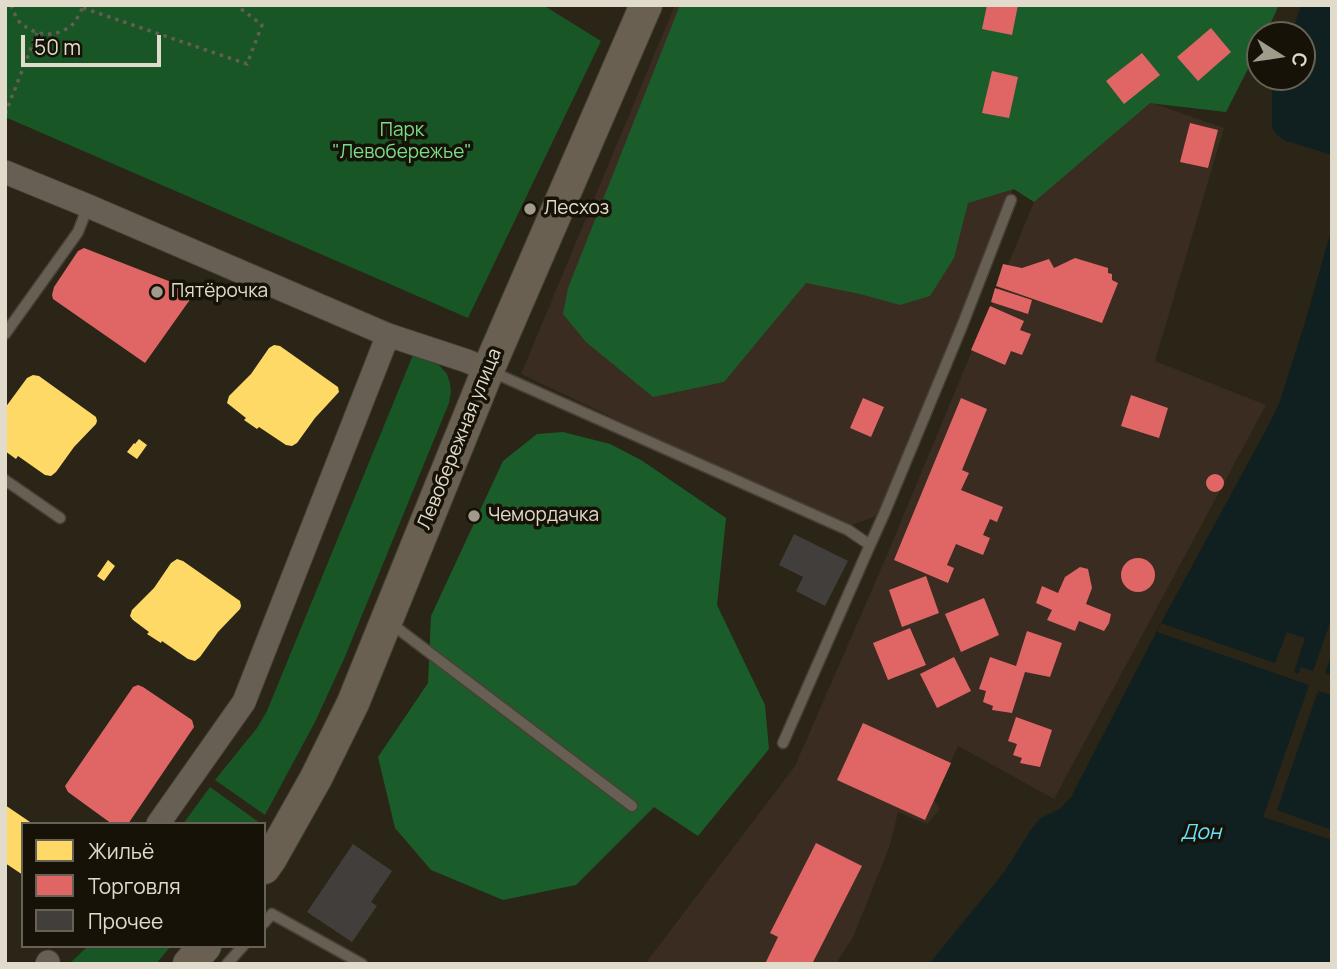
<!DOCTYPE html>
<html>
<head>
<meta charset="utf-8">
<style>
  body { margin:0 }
  #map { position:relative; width:1337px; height:969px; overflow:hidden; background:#2a2516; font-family:Manrope,sans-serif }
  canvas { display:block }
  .frame { position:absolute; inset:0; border:7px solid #e1dbcb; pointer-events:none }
  .legend { position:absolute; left:21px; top:822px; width:245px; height:126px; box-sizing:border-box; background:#161207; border:2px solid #676255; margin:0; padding:9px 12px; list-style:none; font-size:21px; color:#e1dbcb }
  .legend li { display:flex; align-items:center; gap:14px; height:35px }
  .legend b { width:35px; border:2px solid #676255 }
  .north { position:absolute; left:1246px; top:21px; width:70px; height:70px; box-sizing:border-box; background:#161207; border:2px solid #676255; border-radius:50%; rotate:102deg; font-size:19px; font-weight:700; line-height:28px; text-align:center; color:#e1dbcb }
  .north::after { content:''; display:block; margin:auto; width:24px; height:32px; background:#a19b8c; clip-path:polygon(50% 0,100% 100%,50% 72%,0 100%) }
  .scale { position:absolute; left:21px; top:35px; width:140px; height:32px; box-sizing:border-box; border:4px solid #e1dbcb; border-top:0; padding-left:9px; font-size:21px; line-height:24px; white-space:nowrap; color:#e1dbcb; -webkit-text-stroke:5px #161207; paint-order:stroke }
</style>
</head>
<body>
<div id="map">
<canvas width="1337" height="969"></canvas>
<div class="frame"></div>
<ul class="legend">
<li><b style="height:19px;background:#ffd966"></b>Жильё</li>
<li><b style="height:19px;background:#e06666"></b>Торговля</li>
<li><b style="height:19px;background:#423e3c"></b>Прочее</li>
</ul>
<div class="north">С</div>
<div class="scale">50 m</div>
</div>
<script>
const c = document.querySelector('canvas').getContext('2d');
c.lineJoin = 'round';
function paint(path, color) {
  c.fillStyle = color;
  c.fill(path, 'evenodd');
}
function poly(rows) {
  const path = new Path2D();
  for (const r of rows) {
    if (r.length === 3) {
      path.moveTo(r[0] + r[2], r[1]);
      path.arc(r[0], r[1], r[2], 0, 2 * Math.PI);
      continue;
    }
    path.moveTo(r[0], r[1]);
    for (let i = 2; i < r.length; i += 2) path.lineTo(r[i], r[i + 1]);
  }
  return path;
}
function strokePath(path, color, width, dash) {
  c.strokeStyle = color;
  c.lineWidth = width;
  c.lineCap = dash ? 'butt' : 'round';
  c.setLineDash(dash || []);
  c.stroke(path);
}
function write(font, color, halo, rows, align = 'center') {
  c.font = font + ' Manrope,sans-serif';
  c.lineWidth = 7;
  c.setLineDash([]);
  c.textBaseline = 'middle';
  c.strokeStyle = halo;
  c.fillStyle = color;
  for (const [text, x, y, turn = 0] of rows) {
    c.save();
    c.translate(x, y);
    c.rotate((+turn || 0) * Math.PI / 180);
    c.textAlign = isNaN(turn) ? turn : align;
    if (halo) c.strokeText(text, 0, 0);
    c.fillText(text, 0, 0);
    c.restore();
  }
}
const commercial = poly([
  [675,5,1279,5,1265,35,1260,35,1260,45,1226,112,1155,104,1224,128,1155,361,1266,405,1054,799,958,746,934,800,940,809,927,824,898,812,890,845,853,937,836,964,645,964,795,766,884,562,1034,202,1013,189,879,515,844,528,521,374]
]);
const green = poly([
  [5,5,543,5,601,41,468,318,5,117],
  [413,355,439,365,447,374,450,383,451,392,449,403,344,659,315,722,265,815,215,780,257,728,267,711],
  [210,787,260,823,260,824,183,824],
  [88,946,171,946,156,964,69,964]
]);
const forest = poly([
  [680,5,1279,5,1265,35,1260,35,1260,45,1226,112,1150,103,1034,202,1014,189,968,203,954,258,930,296,900,305,860,294,806,283,724,382,653,397,586,342,563,314,568,288],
  [563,432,610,444,641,460,726,518,717,605,765,705,769,749,698,836,654,807,576,885,503,900,431,870,395,828,378,757,428,683,431,616,503,461,537,434]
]);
const water = poly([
  [1332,5,1332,155,1284,140,1276,134,1272,127,1272,88,1276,77,1302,77,1302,35,1291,35,1301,6],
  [1332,227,1332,964,929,964,1005,871,1032,828,1041,818,1061,808,1071,797,1161,623,1266,430,1279,404,1306,319]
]);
const pier = poly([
  [1332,617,1332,654,1325,673,1332,676,1332,695,1318,691,1277,810,1332,830,1332,840,1263,817,1309,685,1157,632,1161,623,1275,663,1287,632,1305,638,1294,672,1298,674,1301,667,1313,671]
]);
const homes = poly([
  [274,345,280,346,338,387,339,392,315,418,297,443,292,446,286,445,259,427,257,429,244,420,246,418,227,403,229,396,251,374,269,348],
  [33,375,39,376,96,417,97,421,96,424,74,447,56,472,51,476,45,475,18,456,16,459,5,451,5,408,27,378],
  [139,439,147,445,137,459,127,452,134,443,135,444],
  [177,559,183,561,240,601,241,606,240,609,218,632,200,657,195,661,188,659,162,641,161,643,147,634,149,632,133,620,130,616,132,610,154,588,171,563],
  [108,560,115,566,104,581,97,576],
  [5,805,33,824,23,824,23,875,5,863]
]);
const shops = poly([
  [987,5,1018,5,1012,35,982,29],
  [1211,28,1231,52,1198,81,1177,57],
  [1142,53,1160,75,1124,104,1106,81],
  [992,71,1018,77,1009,118,982,113],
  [1190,123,1218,130,1208,168,1180,162],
  [84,248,184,287,191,292,189,301,145,363,53,299,52,295,54,287,78,251],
  [1075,258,1108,268,1108,273,1112,274,1112,280,1118,283,1102,323,996,286,1003,264,1022,268,1049,259,1054,268],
  [995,288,1032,300,1028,314,991,302],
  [990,306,1024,321,1020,330,1031,334,1022,355,1011,351,1005,365,971,350],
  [1131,395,1168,408,1159,438,1121,426],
  [863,398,884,407,871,437,850,428],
  [961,398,987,409,962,470,969,473,961,490,1003,507,997,522,990,519,983,535,990,538,983,555,956,544,947,565,954,568,948,583,894,560],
  [1215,483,9],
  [1138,575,17],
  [1080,567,1088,569,1092,588,1086,604,1111,614,1109,623,1104,631,1079,621,1075,631,1047,620,1052,610,1036,603,1042,586,1058,593,1065,577],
  [926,576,939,613,902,627,889,590],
  [984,598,999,635,961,652,945,614],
  [910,628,926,665,888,680,873,643],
  [1027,631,1062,643,1050,677,1025,672,1012,713,992,710,993,706,983,702,986,691,979,689,990,657,1016,666],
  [954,657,971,691,937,708,920,674],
  [138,685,143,687,192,720,194,727,128,824,112,824,68,792,65,786,133,687],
  [1016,717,1052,730,1040,767,1020,763,1022,758,1013,755,1017,744,1008,741],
  [863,723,951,763,925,820,837,780],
  [816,843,862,866,812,964,765,964,778,937,770,933]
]);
const building = poly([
  [794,534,848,561,825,606,796,591,803,577,779,565],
  [353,844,392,871,371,902,377,906,352,942,307,912]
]);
const path = poly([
  [11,5,17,19,22,25,37,33,45,34,54,34,69,28,75,22,83,7],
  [83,8,247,64,262,25,236,5],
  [5,114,37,33]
]);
const lane = poly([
  [5,334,78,232,88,206],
  [490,371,848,530,870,545,884,514,962,326,1011,200],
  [5,480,60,518],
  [389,622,632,806],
  [783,743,870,545],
  [264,923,272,914,362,964],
  [227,964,243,946]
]);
const street = poly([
  [5,172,88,206,388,335,467,361,488,370],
  [158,824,244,702,388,335],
  [47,964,48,962]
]);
const secondary = poly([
  [264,868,271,858,316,778,353,703,488,370,646,5],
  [189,964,205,946]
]);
const markers = [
  [530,209,7,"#a19b8c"],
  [157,292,7,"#a19b8c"],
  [474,516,7,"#a19b8c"]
];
const parkNames = [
  ["Парк",402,131],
  ["\"Левобережье\"",402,153]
];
const poiNames = [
  ["Лесхоз",544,209],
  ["Пятёрочка",171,292],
  ["Чемордачка",488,516]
];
const streetNames = [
  ["Левобережная улица",460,439,-68]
];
const waterNames = [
  ["Дон",1201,833]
];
paint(commercial, '#3a2c20');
paint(green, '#185626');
paint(forest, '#1b5d2a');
paint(water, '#101f20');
paint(pier, '#2a2516');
paint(homes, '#ffd966');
paint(shops, '#e06666');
paint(building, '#423e3c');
strokePath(lane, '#464135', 13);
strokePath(street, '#464135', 25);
strokePath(secondary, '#464135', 34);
strokePath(path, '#645d53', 3.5, [3.5, 5]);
strokePath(lane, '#675f54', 10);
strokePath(street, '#675f54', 23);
strokePath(secondary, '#6a6052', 32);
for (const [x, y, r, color] of markers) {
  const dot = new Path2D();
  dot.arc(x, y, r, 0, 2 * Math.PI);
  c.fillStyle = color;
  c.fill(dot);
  strokePath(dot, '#161207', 2.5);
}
write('19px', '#7bdc8b', '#161207', parkNames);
write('19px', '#e1dbcb', '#161207', poiNames, 'left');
write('19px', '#e1dbcb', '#161207', streetNames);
write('italic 21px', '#66e4ff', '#161207', waterNames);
</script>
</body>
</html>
